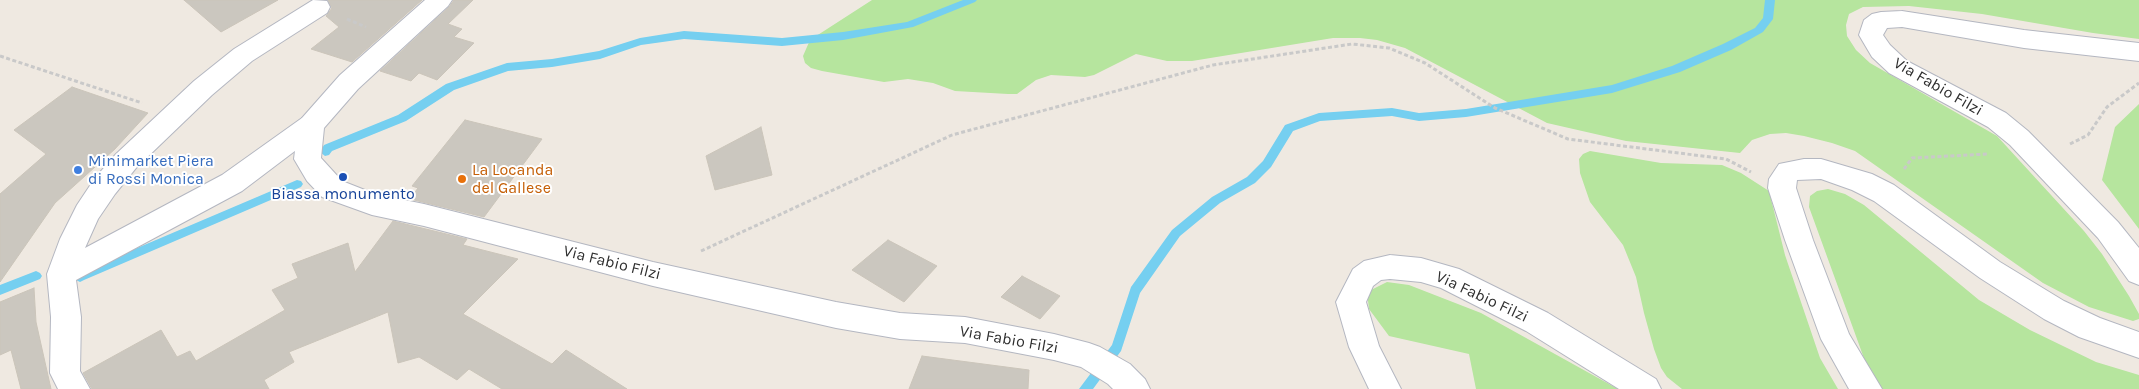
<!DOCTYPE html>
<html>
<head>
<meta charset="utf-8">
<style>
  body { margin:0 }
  canvas { display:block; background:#efe9e1 }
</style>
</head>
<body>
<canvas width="2139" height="389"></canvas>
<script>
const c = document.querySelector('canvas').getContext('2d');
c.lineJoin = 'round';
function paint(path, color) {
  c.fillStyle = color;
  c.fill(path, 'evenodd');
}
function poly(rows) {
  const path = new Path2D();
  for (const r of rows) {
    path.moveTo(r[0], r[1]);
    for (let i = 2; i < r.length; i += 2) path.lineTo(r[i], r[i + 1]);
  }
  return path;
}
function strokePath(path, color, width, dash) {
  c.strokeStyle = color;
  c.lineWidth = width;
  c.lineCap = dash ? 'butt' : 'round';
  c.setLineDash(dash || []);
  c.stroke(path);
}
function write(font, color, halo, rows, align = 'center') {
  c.font = font + ' Karla,sans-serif';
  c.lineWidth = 4;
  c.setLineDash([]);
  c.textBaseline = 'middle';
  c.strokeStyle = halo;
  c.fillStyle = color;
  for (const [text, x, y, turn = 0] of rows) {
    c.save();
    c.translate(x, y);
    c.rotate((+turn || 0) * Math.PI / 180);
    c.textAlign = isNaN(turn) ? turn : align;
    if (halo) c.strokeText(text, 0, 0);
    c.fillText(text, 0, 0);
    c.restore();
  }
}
const green = poly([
  [872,0,2139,0,2139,39,2093,33,1982,14,1909,6,1863,7,1849,14,1846,25,1847,36,1856,50,1870,63,1997,136,2084,231,2102,254,2129,296,2139,314,2139,319,2133,321,2089,307,2043,283,1855,151,1832,143,1804,136,1786,133,1770,134,1752,140,1740,153,1626,141,1547,123,1405,48,1377,40,1360,38,1333,38,1192,61,1167,61,1136,54,1094,75,1085,77,1051,75,1036,80,1017,94,1008,94,955,91,933,83,908,79,884,82,822,71,811,68,805,63,803,56,810,40],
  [2139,104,2139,229,2102,180,2115,127],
  [1590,151,1661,163,1722,165,1741,173,1769,191,1785,255,1820,358,1838,389,1682,389,1667,377,1661,368,1654,349,1644,313,1636,277,1623,245,1590,202,1580,173,1579,159,1583,154],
  [1828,189,1845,194,1864,205,1979,300,2030,330,2096,362,2139,375,2139,389,1882,389,1865,361,1809,207,1810,196,1817,191],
  [1387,282,1409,285,1481,313,1618,389,1476,389,1469,354,1389,336,1369,309,1367,292]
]);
const stream = poly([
  [963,0,977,0,975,2,913,27,843,40,782,46,684,39,641,45,600,59,552,67,508,71,454,90,406,121,332,151,329,155,325,156,320,152,324,145,398,115,446,84,507,63,552,59,599,51,640,38,684,31,782,38,843,32,907,22,963,0],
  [1765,0,1775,0,1773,19,1763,32,1731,50,1680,72,1612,93,1466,117,1419,121,1392,116,1320,121,1293,131,1271,167,1255,183,1220,203,1180,236,1140,293,1121,351,1093,389,1079,389,1112,345,1131,287,1172,230,1212,197,1247,177,1263,161,1285,125,1319,113,1392,108,1419,113,1466,109,1612,85,1672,66,1723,44,1755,28,1763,18,1765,0],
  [297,180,301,181,303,184,301,187,84,280,80,282,76,280,74,277,76,274,297,180],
  [36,271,40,273,42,276,40,279,0,295,0,285,36,271]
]);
const building = poly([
  [184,0,278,0,221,32,184,0],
  [328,0,422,0,352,62,311,49,339,27,326,16,332,8,328,0],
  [454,0,473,0,448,24,462,29,454,37,474,43,437,80,419,73,411,81,380,71,449,7,454,0],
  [72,87,148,113,115,149,55,203,0,282,0,194,46,154,14,130,72,87],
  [465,120,542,139,484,217,410,199,418,188,412,186,465,120],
  [761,127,772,175,715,190,706,156,761,127],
  [393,221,467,239,463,245,518,259,463,314,552,364,566,350,627,389,502,389,469,369,457,380,419,357,398,363,388,312,289,352,294,362,264,380,269,389,92,389,83,373,161,330,177,357,190,351,196,361,285,310,272,290,298,278,292,264,348,243,355,272,393,221],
  [888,240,937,266,904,302,852,270,888,240],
  [1022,276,1060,296,1040,319,1001,297,1022,276],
  [34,288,36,322,51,389,21,389,11,350,0,355,0,302,34,288],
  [922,356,1029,370,1028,389,909,389,922,356]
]);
const path = poly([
  [347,19,366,27],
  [0,56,142,103],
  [2070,144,2088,135,2107,107,2139,83],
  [1904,169,1912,158,1988,154],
  [701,251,952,135,1213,65,1352,44,1389,48,1425,63,1495,108,1568,139,1726,159,1751,172]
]);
const minor = poly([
  [313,0,327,1,330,7,327,13,252,61,212,95,136,168,115,194,98,219,85,248,222,175,302,118,311,115,320,118,324,125,320,132,242,191,76,280,81,317,80,371,90,389,58,389,50,373,51,317,47,274,60,239,77,205,95,178,116,154,194,81,234,49,313,0]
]);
const tertiary = poly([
  [425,0,452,0,448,6,358,89,324,128,321,158,342,181,375,194,424,204,653,262,836,302,900,313,965,317,1054,334,1089,343,1100,347,1130,364,1145,379,1150,389,1113,389,1108,384,1081,367,1054,360,965,343,900,339,836,328,653,286,424,226,372,215,322,197,307,181,294,159,298,125,302,118,340,75,425,0],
  [1902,11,2024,30,2139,43,2139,61,2024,48,1902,27,1887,28,1883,35,1890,45,1907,61,2006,113,2028,131,2118,222,2139,248,2139,285,2129,281,2098,238,2010,145,1988,127,1889,73,1872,57,1859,35,1864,20,1872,14,1881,12,1902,11],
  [1804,159,1821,159,1872,174,1894,185,2000,262,2064,301,2100,318,2139,332,2139,358,2079,337,2044,319,1980,278,1874,201,1852,190,1821,179,1797,180,1796,188,1813,240,1849,334,1882,389,1849,389,1821,339,1785,240,1768,188,1769,179,1779,164,1804,159],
  [1390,255,1421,258,1459,269,1548,313,1656,379,1661,389,1619,389,1526,331,1441,288,1421,282,1390,279,1381,280,1373,286,1366,302,1379,346,1401,389,1369,389,1349,347,1336,302,1353,269,1364,261,1390,255]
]);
const markers = [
  [78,170,5,"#3f7fe0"],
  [343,177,5,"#1a4fb4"],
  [462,179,5,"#e8710a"]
];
const streetNames = [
  ["Via Fabio Filzi",1938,87,30],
  ["Via Fabio Filzi",612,263,14],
  ["Via Fabio Filzi",1482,297,25],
  ["Via Fabio Filzi",1009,340,10]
];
const shopNames = [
  ["Minimarket Piera",88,161],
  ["di Rossi Monica",88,179]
];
const foodNames = [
  ["La Locanda",472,170],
  ["del Gallese",472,188]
];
const transitNames = [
  ["Biassa monumento",343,194]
];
paint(green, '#b6e59e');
paint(stream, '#75cff0');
paint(building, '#cbc7bf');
strokePath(building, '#cbc5ba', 1);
strokePath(minor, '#b4b7c1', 2);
strokePath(tertiary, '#b4b7c1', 2);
strokePath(path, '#c9c9c9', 3, [4, 2.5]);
paint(minor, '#fff');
paint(tertiary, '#fff');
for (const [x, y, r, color] of markers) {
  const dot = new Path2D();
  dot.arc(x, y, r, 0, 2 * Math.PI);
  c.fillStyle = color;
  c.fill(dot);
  strokePath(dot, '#fff', 2);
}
write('16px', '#2e2e2e', '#fff', streetNames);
write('16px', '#366cbe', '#fff', shopNames, 'left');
write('16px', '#c56008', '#fff', foodNames, 'left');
write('16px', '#164399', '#fff', transitNames);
</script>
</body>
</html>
